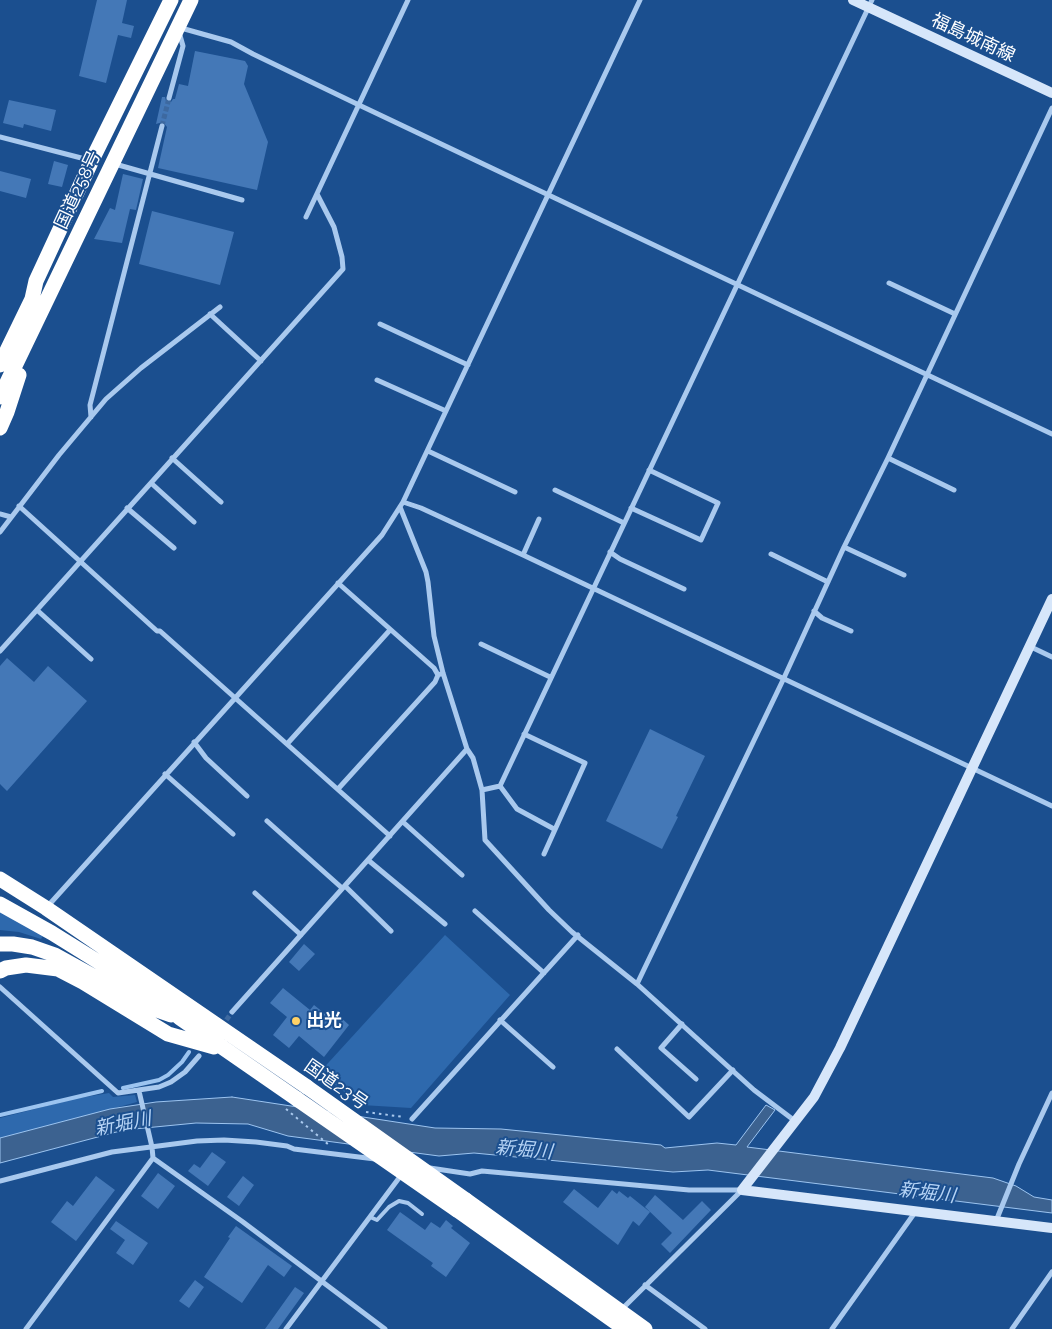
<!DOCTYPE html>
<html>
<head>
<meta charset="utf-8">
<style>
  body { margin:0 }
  canvas { display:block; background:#1b4f8f }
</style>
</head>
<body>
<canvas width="1052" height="1329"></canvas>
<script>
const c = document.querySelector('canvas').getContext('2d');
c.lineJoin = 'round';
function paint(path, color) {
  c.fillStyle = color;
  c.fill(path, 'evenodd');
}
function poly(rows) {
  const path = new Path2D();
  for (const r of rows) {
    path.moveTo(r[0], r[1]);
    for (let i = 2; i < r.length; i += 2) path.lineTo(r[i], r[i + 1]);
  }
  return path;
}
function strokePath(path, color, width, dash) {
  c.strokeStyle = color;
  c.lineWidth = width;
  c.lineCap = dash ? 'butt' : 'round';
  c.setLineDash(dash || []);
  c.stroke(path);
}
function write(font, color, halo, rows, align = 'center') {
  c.font = font + ' Raleway,"Noto Sans JP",sans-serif';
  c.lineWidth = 4;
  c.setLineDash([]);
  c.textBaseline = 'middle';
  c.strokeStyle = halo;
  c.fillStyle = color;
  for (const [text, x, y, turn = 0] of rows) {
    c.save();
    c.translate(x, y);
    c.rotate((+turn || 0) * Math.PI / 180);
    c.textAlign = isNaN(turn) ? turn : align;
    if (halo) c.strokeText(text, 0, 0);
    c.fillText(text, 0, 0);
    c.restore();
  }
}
const green = poly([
  [0,908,44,934,41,939,19,932,0,930],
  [445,935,510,995,411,1108,362,1105,319,1073],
  [109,1093,113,1097,135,1095,137,1102,0,1139,0,1118,74,1099]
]);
const water = poly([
  [232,1097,435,1128,501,1129,661,1145,665,1148,717,1143,736,1145,766,1105,775,1110,747,1147,993,1178,1016,1186,1034,1197,1052,1200,1052,1213,708,1170,673,1172,474,1153,439,1156,288,1136,248,1124,196,1123,124,1130,0,1163,0,1138,110,1109,156,1102,232,1097]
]);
const stream = poly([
  [123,1088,159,1080,168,1075,182,1062,189,1052],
  [0,1115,102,1091]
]);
const building = poly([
  [97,0,127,0,122,23,134,26,131,38,118,35,106,83,79,76],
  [195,51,245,61,248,66,244,84,268,142,257,190,158,168,167,127,163,122,156,124,162,97,165,97,166,101,171,102,173,99,175,99,179,84,188,86],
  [9,100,56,110,51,131,24,124,23,128,3,123],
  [54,161,68,165,62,187,48,184],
  [0,171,31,179,26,198,0,191],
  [123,174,143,179,136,210,130,209,122,243,94,239,110,208,115,210],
  [152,211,234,232,220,285,139,264],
  [7,658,34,682,48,666,87,701,7,791,0,784,0,666],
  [650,729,705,756,676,816,678,817,662,849,606,821],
  [304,944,315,954,299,971,289,962],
  [283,988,310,1010,314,1005,334,1021,339,1016,349,1025,324,1057,299,1036,289,1048,273,1035,287,1017,270,1003],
  [212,1152,226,1162,208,1186,188,1171,194,1164,200,1168],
  [158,1173,175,1186,158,1209,141,1196],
  [96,1176,115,1190,76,1241,51,1222,67,1201,73,1206],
  [243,1176,254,1185,239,1206,227,1197],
  [574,1189,598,1208,612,1190,617,1194,619,1191,628,1198,630,1196,650,1212,639,1226,633,1221,618,1245,563,1202],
  [655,1195,683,1220,702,1201,711,1210,670,1253,661,1244,672,1233,645,1207],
  [400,1212,425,1230,431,1222,440,1228,446,1220,453,1226,451,1228,470,1243,446,1277,431,1266,433,1263,387,1230],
  [116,1221,148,1243,133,1265,116,1253,125,1240,110,1229],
  [236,1226,292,1266,284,1277,268,1265,242,1303,204,1277,230,1238,228,1237],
  [195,1280,204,1287,189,1308,179,1301],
  [295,1287,304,1293,278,1329,265,1329]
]);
const streetTunnel = poly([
  [162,126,169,98],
  [222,1026,232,1012]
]);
const path = poly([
  [286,1109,329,1145],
  [366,1112,404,1117]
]);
const lane = poly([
  [370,1217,377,1220,389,1207,399,1201,408,1203,422,1214]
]);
const street = poly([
  [181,28,231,42,253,54,359,105,1052,434],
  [169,98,183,46,179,32],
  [0,137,89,160],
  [115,164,242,200],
  [306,217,408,0],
  [889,283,955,314],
  [210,314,261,361],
  [380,324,468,365],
  [377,380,446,411],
  [91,417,90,405,162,126],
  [428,451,515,492],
  [172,458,221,502],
  [888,458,954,490],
  [151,483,194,522],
  [555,490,624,523],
  [403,502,421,508,523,555,1052,806],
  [19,506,157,631,160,631,390,836],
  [400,507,426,572,428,582,434,636,443,673,467,749,473,758,482,790,485,840,549,910,572,932,637,984,754,1090,795,1121],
  [127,508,174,548],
  [631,508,701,540,718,503,649,470],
  [0,514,11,517],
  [0,532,59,455,106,399,141,368,220,307],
  [844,547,904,575],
  [610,552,620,559,684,589],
  [771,554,828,582],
  [523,555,539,519],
  [338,583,434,668,438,675],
  [37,610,91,659],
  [814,611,822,618,851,631],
  [481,644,550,677],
  [1029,646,1052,657],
  [0,651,343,269,342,257,334,227,317,194],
  [524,734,585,763,544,854],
  [194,742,206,758,247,796],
  [287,744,390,630],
  [165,774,233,834],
  [338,789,435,682,438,675,443,673],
  [482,790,500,786],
  [267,821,342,888],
  [403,822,462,875],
  [554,829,517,809,500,786,872,0],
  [368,860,445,924],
  [345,886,391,931],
  [255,893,301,935],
  [47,907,382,535,403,502,640,0],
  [475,911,544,973],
  [637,984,783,680,844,547,888,458,1052,108],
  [0,987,118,1093,159,1087,171,1082,185,1072,199,1056],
  [232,1012,467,749],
  [500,1020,553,1067],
  [682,1024,661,1048,696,1079],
  [617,1049,689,1117,733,1070],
  [139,1091,152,1147,153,1158,243,1222,385,1329],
  [412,1119,578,935],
  [430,1168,470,1174,482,1171,689,1190,742,1190],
  [0,1181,112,1152,197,1141,224,1140,256,1142,287,1146,294,1149,375,1159],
  [996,1221,1019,1164,1052,1093],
  [645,1285,705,1329],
  [622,1309,742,1190],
  [26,1329,153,1158],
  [286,1329,402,1174],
  [832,1329,916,1211],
  [1012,1329,1052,1272]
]);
const secondary = poly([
  [853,0,1052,93],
  [742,1190,814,1097,840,1048,1052,599],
  [742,1190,1052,1228]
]);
const highway = poly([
  [0,365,32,299,36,281,92,160,171,0],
  [0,397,191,0],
  [0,428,7,412,19,375],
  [0,879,46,908,307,1087],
  [0,904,52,933,158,999,180,1018,297,1099],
  [0,944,13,944,32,947,55,955,151,1008,171,1015],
  [0,971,6,968,26,965,58,969,83,982,168,1034,214,1047],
  [466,1200,645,1329],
  [457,1210,625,1329]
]);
const highwayBridge = poly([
  [307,1087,466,1200],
  [297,1099,457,1210]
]);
const markers = [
  [296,1021,5,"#ffd166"]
];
const streetNames = [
  ["福島城南線",973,38,25],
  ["国道258号",78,190,-65],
  ["国道23号",336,1085,35]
];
const poiNames = [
  ["出光",306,1021]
];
const waterNames = [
  ["新堀川",123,1124,-11],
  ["新堀川",524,1150,5],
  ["新堀川",927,1193,7]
];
paint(green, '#2e69ad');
paint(water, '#3c6290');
strokePath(water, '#9cc4f0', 1);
strokePath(stream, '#9cc4f0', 4);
paint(building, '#4478b7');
strokePath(streetTunnel, '#3d69a0', 5, [5, 2.5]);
strokePath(path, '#a9c9ee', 2, [2.5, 4]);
strokePath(lane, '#a9c9ee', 4);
strokePath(street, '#a9c9ee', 5);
strokePath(secondary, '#d6e6fa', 10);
strokePath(highway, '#fff', 15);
strokePath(highwayBridge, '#fff', 15);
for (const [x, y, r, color] of markers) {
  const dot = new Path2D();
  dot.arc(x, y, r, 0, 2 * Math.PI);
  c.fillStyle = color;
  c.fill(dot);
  strokePath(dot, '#1b4f8f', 2);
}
write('18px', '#fff', '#1b4f8f', streetNames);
write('bold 18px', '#fff', '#1b4f8f', poiNames, 'left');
write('italic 19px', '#b5d3f5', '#1b4f8f', waterNames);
</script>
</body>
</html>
